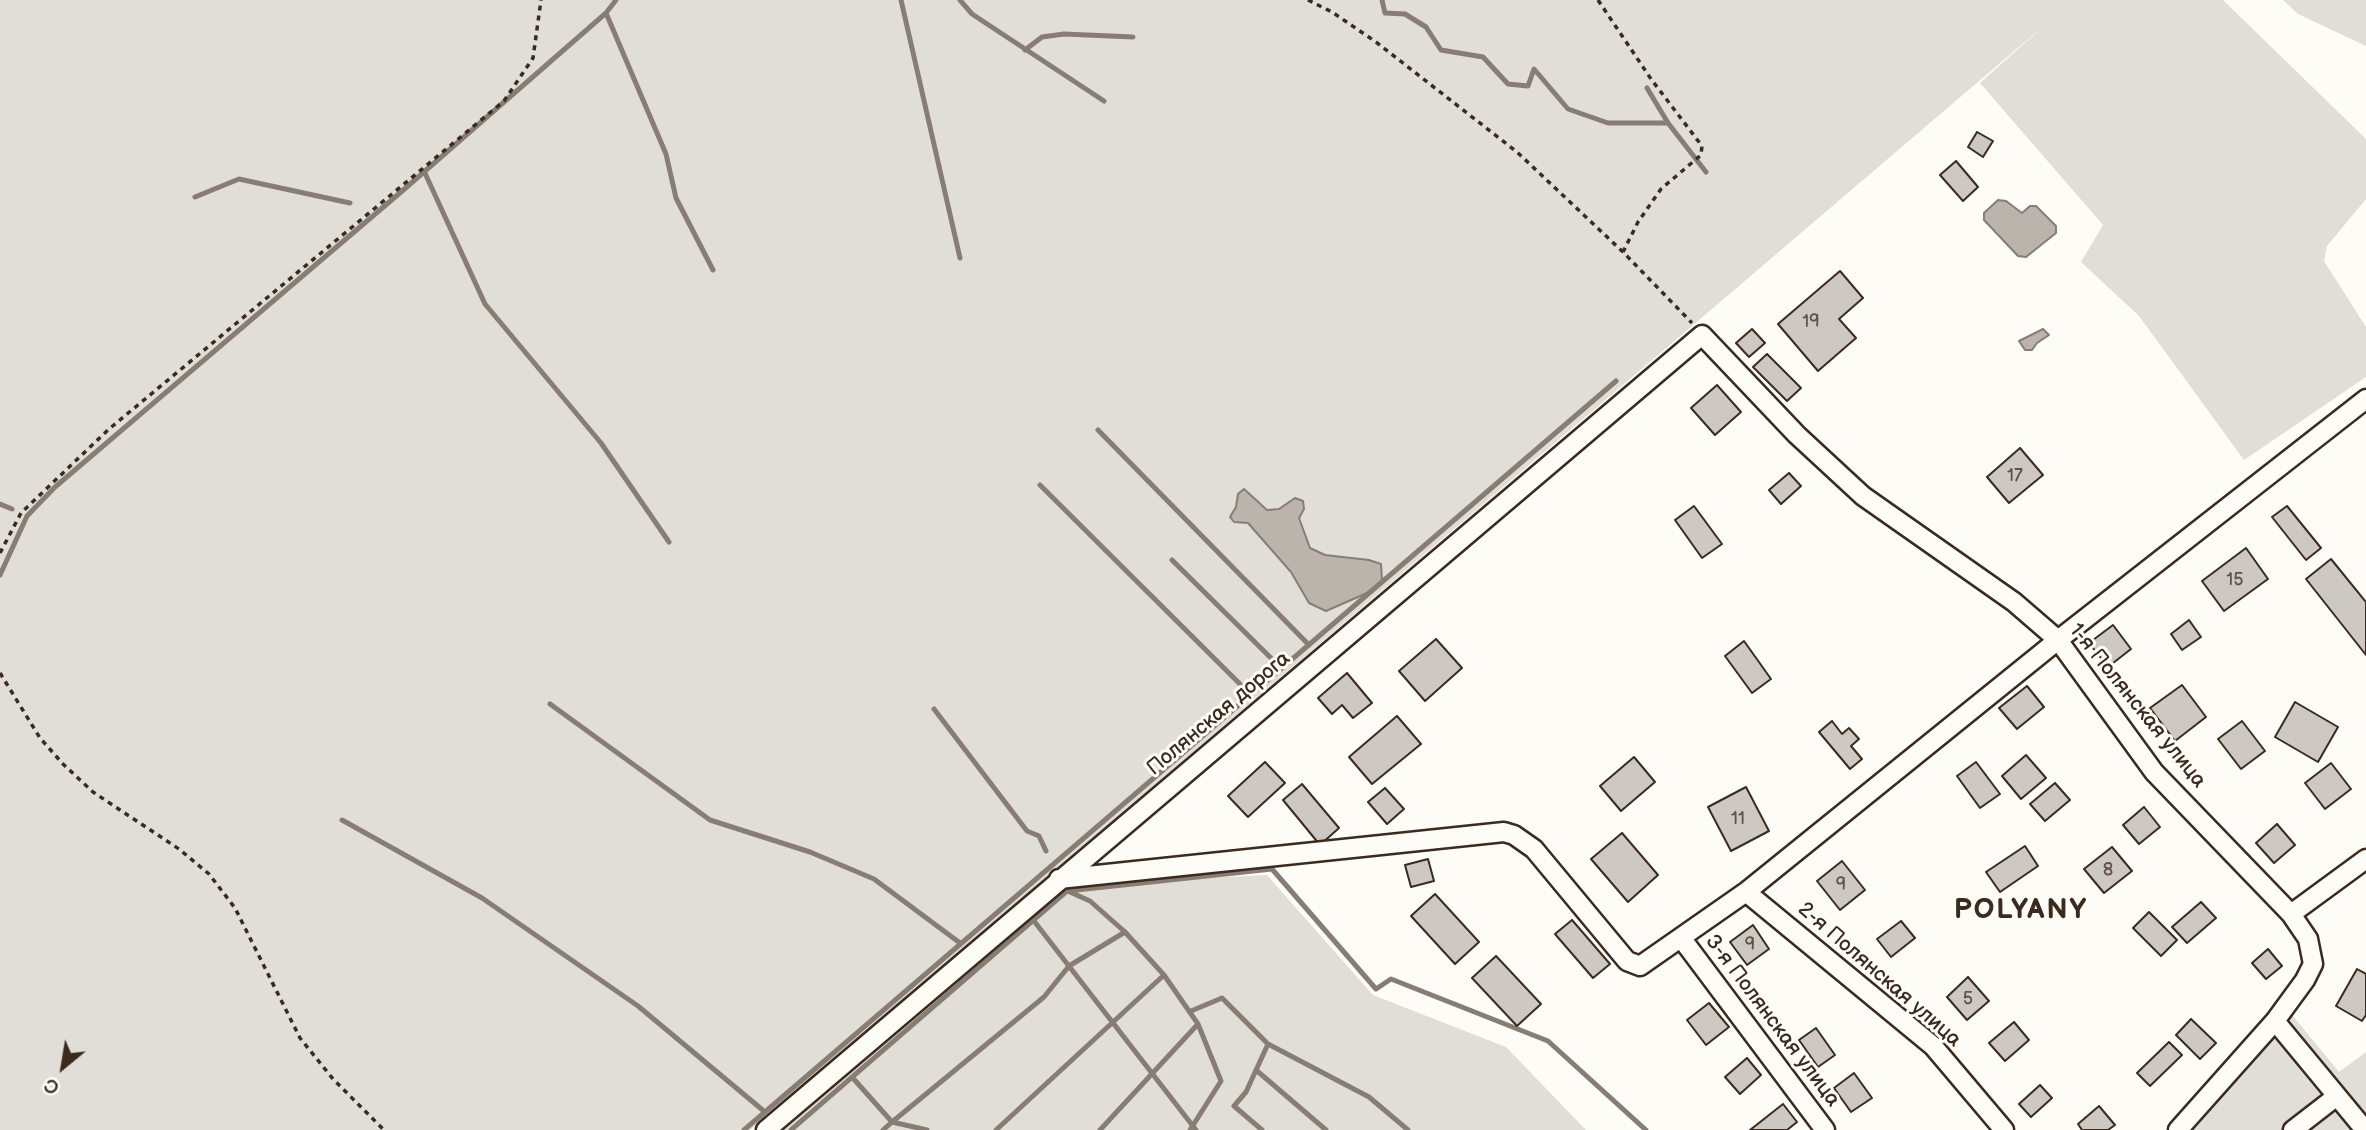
<!DOCTYPE html>
<html>
<head>
<meta charset="utf-8">
<style>
	body { margin:0 }
	#map { position:relative; width:2366px; height:1130px; overflow:hidden; background:#fdfcf7; font-family:"Balsamiq Sans",sans-serif }
	canvas { display:block }
	.north { position:absolute; left:28px; top:1032px; width:70px; height:70px; -webkit-text-stroke:5px #fdfcf7; paint-order:stroke; rotate:210deg; font-size:19px; font-weight:700; line-height:28px; text-align:center; color:#3b2a1e }
	.north::after { content:''; display:block; margin:auto; width:24px; height:32px; background:#3b2a1e; clip-path:polygon(50% 0,100% 100%,50% 72%,0 100%) }
</style>
</head>
<body>
<div id="map">
<canvas width="2366" height="1130"></canvas>
<div class="north">С</div>
</div>
<script>
const ctx = document.querySelector('canvas').getContext('2d');
ctx.lineJoin = 'round';
function fill(path, color) { ctx.fillStyle = color; ctx.fill(path, 'evenodd'); }
const toPath = rows => new Path2D(rows.map(r => 'M' + r).join(''));
function strokePath(path, color, width, dash) { ctx.strokeStyle = color; ctx.lineWidth = width; ctx.lineCap = dash ? 'butt' : 'round'; ctx.setLineDash(dash || []); ctx.stroke(path); }
function label(font, color, halo, rows, align = 'center') {
  ctx.font = font + ' "Balsamiq Sans",sans-serif'; ctx.lineWidth = 6; ctx.setLineDash([]); ctx.textBaseline = 'middle'; ctx.strokeStyle = halo; ctx.fillStyle = color; for (const [text, x, y, turn = 0] of rows) {
    ctx.save(); ctx.translate(x, y); ctx.rotate((+turn || 0) * Math.PI / 180); ctx.textAlign = isNaN(turn) ? turn : align; if (halo) ctx.strokeText(text, 0, 0); ctx.fillText(text, 0, 0); ctx.restore();
  }
}
fill(toPath([
	[0,0,2223,0,2366,139,2366,199,2327,246,2324,261,2366,327,2366,377,2244,460,2139,316,2081,262,2103,225,1980,83,2047,23,750,1130,0,1130],
	[2283,0,2366,0,2366,46,2298,14],
	[1267,875,1373,995,1506,1047,1586,1130,778,1130,1062,885],
	[2288,1010,2339,1072,2366,1052,2366,1130,2192,1130]
]), '#e1ded7');
const water = toPath([
	[1998,200,2006,201,2022,213,2030,206,2036,206,2056,226,2056,233,2026,257,2018,256,1984,220,1984,213,1998,200],
	[2043,329,2049,335,2037,343,2032,350,2025,350,2019,341,2043,329],
	[1244,489,1267,510,1279,509,1295,498,1303,501,1304,509,1299,518,1310,548,1325,555,1369,560,1381,564,1382,581,1367,593,1326,611,1309,603,1291,572,1248,523,1234,522,1230,517,1236,507,1238,494,1244,489]
]);
fill(water, '#bbb4ad');
strokePath(water, '#887d74', 2);
strokePath(toPath([
	[901,0,960,258],
	[960,0,972,14,1104,101],
	[1382,0,1385,13,1405,14,1426,27,1441,50,1483,57,1508,84,1528,86,1534,69,1568,109,1608,123,1668,123],
	[606,13,666,154,676,198,713,270],
	[1025,50,1042,37,1064,34,1133,37],
	[1647,88,1668,123,1706,172],
	[424,171,485,304,601,443,669,542],
	[195,197,239,179,350,203],
	[1098,430,1309,645],
	[1040,485,1251,695],
	[0,504,12,509],
	[1172,560,1281,668],
	[0,575,27,516,55,487,401,192,606,13,616,0],
	[550,704,710,820,810,852,874,879,960,943],
	[934,709,1027,831,1039,836,1046,851],
	[342,820,482,898,638,1006,765,1112],
	[1070,892,1090,901,1125,932,1164,975,1198,1024,1221,1081,1190,1130],
	[1034,921,1196,1130],
	[1191,1011,1222,998,1268,1044,1369,1097,1408,1130],
	[1256,1070,1326,1130],
	[852,1077,892,1122,1044,997,1069,966,1125,932],
	[744,1130,1616,381],
	[791,1130,1067,891,1272,869,1376,989,1391,979,1548,1041,1646,1130],
	[883,1130,892,1122,927,1130],
	[996,1130,1164,975],
	[1100,1130,1198,1024],
	[1262,1130,1234,1106,1246,1092,1268,1044]
]), '#887d74', 5);
const building = toPath([
	[1977,132,1993,141,1983,157,1968,147,1977,132],
	[1956,161,1978,187,1963,201,1940,175,1956,161],
	[1840,271,1863,298,1839,319,1856,338,1818,371,1778,324,1840,271],
	[1752,329,1765,343,1749,357,1736,343,1752,329],
	[1767,354,1801,388,1787,401,1753,367,1767,354],
	[1717,385,1741,412,1715,435,1691,408,1717,385],
	[2020,448,2043,475,2009,503,1987,477,2020,448],
	[1789,473,1801,486,1781,504,1769,490,1789,473],
	[1694,506,1722,544,1702,558,1675,520,1694,506],
	[2287,506,2321,548,2306,560,2272,517,2287,506],
	[2246,548,2268,579,2224,611,2202,581,2246,548],
	[2331,559,2366,602,2366,655,2306,579,2331,559],
	[2189,620,2201,637,2182,650,2171,634,2189,620],
	[2113,625,2131,649,2108,667,2089,643,2113,625],
	[1436,639,1462,668,1425,701,1399,671,1436,639],
	[1744,641,1771,679,1752,693,1725,656,1744,641],
	[1347,673,1372,703,1353,718,1342,705,1332,714,1318,698,1347,673],
	[2182,685,2206,717,2175,741,2150,708,2182,685],
	[2027,686,2044,707,2017,729,1999,708,2027,686],
	[2295,702,2338,727,2318,762,2275,737,2295,702],
	[1397,716,1421,744,1372,784,1349,757,1397,716],
	[1832,721,1842,734,1849,728,1859,739,1851,746,1862,759,1850,769,1819,732,1832,721],
	[2242,721,2265,751,2241,769,2218,739,2242,721],
	[2026,755,2046,778,2021,799,2002,776,2026,755],
	[1634,757,1655,782,1621,811,1600,786,1634,757],
	[1265,762,1285,783,1248,817,1228,796,1265,762],
	[1976,762,2000,794,1980,808,1957,776,1976,762],
	[2331,763,2351,789,2325,809,2305,783,2331,763],
	[2055,783,2070,800,2045,821,2030,804,2055,783],
	[1302,784,1339,828,1320,845,1283,800,1302,784],
	[1746,787,1769,831,1731,851,1708,807,1746,787],
	[1385,788,1404,809,1387,824,1368,802,1385,788],
	[2144,807,2160,827,2139,844,2123,825,2144,807],
	[2277,824,2295,845,2274,863,2256,843,2277,824],
	[1622,833,1658,875,1628,902,1591,859,1622,833],
	[2025,846,2038,866,2000,892,1986,872,2025,846],
	[2112,847,2132,871,2104,893,2084,869,2112,847],
	[1428,859,1434,881,1411,887,1405,865,1428,859],
	[1842,861,1865,890,1840,910,1817,881,1842,861],
	[1435,894,1479,942,1455,964,1411,916,1435,894],
	[2201,902,2216,918,2187,943,2172,927,2201,902],
	[2149,912,2177,940,2161,956,2133,928,2149,912],
	[1572,920,1610,964,1593,978,1555,934,1572,920],
	[1901,921,1915,938,1891,957,1877,939,1901,921],
	[1753,925,1769,949,1747,965,1730,942,1753,925],
	[2268,949,2282,966,2266,979,2252,963,2268,949],
	[1496,956,1541,1004,1517,1026,1472,978,1496,956],
	[2357,969,2366,974,2366,1015,2362,1021,2336,1006,2357,969],
	[1968,977,1989,1001,1967,1020,1947,997,1968,977],
	[1709,1003,1729,1027,1706,1045,1687,1020,1709,1003],
	[2191,1019,2216,1043,2200,1059,2176,1035,2191,1019],
	[2014,1022,2029,1040,2005,1061,1989,1043,2014,1022],
	[1816,1028,1835,1055,1818,1067,1799,1040,1816,1028],
	[2169,1042,2182,1055,2150,1086,2137,1073,2169,1042],
	[1747,1058,1761,1075,1740,1094,1725,1077,1747,1058],
	[1854,1073,1872,1098,1851,1112,1834,1088,1854,1073],
	[2040,1085,2052,1098,2031,1117,2019,1104,2040,1085],
	[1783,1104,1797,1122,1787,1130,1750,1130,1783,1104],
	[2099,1106,2115,1125,2108,1130,2082,1130,2078,1124,2099,1106]
]);
fill(building, '#cdc8c2');
strokePath(building, '#3b2a1e', 2);
const minor = toPath([
	[1059,879,1504,832,1514,835,1534,849,1627,961,1640,966,1746,892,2058,640,2366,399],
	[1746,892,1933,1046,2004,1130],
	[2291,914,2366,859],
	[1682,939,1825,1130],
	[2275,1021,2337,1096,2293,1130],
	[2337,1096,2365,1130],
	[766,1130,1702,335,1797,435,1863,496,2014,602,2058,640,2154,772,2291,914,2308,939,2313,964,2305,980,2275,1021,2178,1130]
]);
strokePath(minor, '#3b2a1e', 23);
strokePath(toPath([
	[1308,0,1332,12,1376,42,1517,152,1623,252,1692,323],
	[1598,0,1651,79,1702,146,1701,155,1661,189,1638,222,1623,252],
	[0,553,21,513,109,429,504,101,533,58,541,0],
	[0,673,40,738,63,764,93,792,179,849,209,874,235,908,300,1038,333,1079,384,1130]
]), '#3b2a1e', 3.5, [5, 5]);
strokePath(minor, '#fdfcf7', 18);
label('18px', '#605247', null, [
	["19",1811,322],
	["17",2015,476],
	["15",2235,580],
	["11",1738,819],
	["8",2108,870],
	["9",1841,885],
	["9",1750,945],
	["5",1968,999]
]);
label('21px', '#3b2a1e', '#fdfcf7', [
	["1-я Полянская улица",2137,706,51],
	["Полянская дорога",1219,714,-40],
	["2-я Полянская улица",1879,975,41],
	["3-я Полянская улица",1772,1021,53]
]);
ctx.letterSpacing = '2px';
label('bold 28px', '#3b2a1e', '#fdfcf7', [
	["POLYANY",2021,911]
]);
ctx.letterSpacing = '0px';
</script>
</body>
</html>
